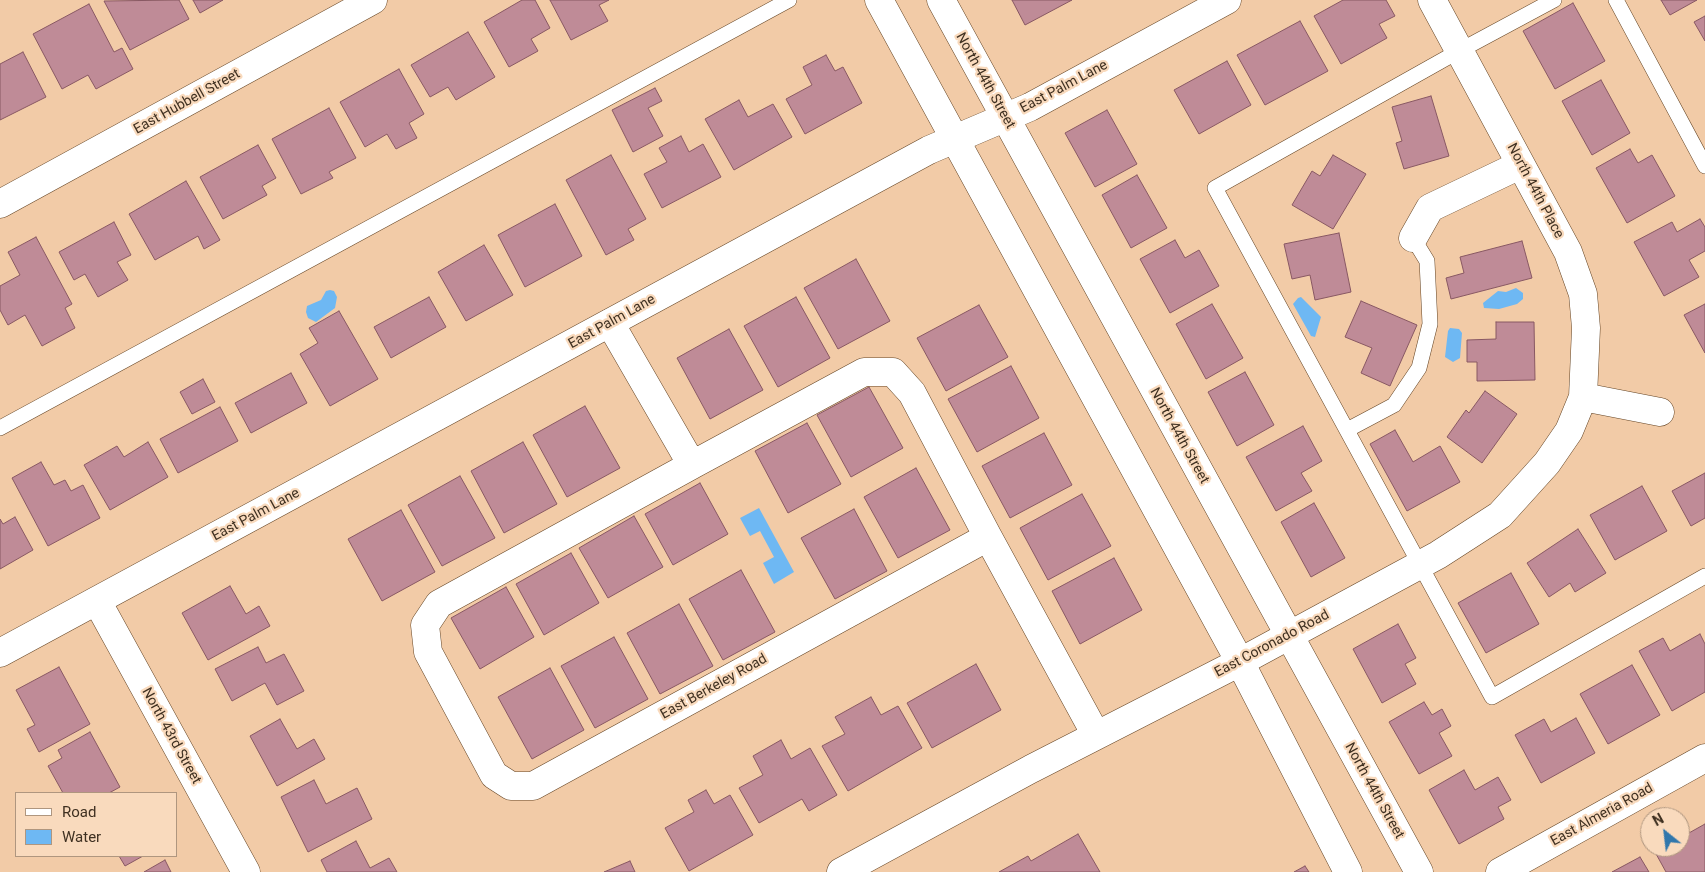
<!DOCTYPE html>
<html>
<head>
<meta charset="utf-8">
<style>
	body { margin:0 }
	#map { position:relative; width:1705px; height:872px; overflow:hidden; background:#f2cba7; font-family:Roboto,sans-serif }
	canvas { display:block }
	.legend { position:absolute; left:15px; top:792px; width:162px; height:65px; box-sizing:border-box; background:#f9dabd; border:1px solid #af967f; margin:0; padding:6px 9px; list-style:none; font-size:15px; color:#3f3021 }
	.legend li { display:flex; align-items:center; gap:10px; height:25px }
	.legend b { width:25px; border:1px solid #af967f }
	.north { position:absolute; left:1640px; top:807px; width:50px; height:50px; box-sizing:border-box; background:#f9dabd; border:1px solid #af967f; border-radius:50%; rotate:331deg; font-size:14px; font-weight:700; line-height:20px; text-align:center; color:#3f3021 }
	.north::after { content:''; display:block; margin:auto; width:18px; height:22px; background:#3177ac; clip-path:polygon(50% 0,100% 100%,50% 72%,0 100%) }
</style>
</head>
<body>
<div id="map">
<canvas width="1705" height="872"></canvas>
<ul class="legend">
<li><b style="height:6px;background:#fff"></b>Road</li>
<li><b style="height:14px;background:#6eb8f3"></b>Water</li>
</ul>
<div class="north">N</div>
</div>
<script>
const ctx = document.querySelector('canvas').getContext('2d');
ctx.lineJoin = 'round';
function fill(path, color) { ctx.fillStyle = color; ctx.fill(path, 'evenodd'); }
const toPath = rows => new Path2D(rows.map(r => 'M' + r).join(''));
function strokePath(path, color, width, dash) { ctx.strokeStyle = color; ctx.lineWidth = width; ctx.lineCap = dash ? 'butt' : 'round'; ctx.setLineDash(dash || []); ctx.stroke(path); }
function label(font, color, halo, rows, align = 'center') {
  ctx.font = font + ' Roboto,sans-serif'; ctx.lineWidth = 4.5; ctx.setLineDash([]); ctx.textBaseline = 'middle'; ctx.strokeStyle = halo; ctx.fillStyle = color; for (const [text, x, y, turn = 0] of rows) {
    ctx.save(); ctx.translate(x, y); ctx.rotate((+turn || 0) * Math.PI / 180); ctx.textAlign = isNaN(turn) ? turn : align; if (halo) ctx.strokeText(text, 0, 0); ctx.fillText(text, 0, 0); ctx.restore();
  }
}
fill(toPath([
	[1516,288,1523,293,1523,299,1517,304,1499,309,1484,308,1483,303,1498,291,1506,292],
	[330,290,334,291,337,297,335,308,316,322,308,318,306,312,307,306,321,300,326,291],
	[1301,297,1321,317,1315,337,1311,336,1293,304,1298,298],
	[1450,328,1459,329,1462,333,1460,358,1453,362,1445,357,1448,331],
	[759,508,794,572,774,584,763,563,774,557,760,531,750,536,740,518]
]), '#6eb8f3');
const building = toPath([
	[179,0,189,19,130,50,104,1,179,0],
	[193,0,223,0,200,13,193,0],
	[522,0,535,0,550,28,531,39,538,51,509,67,484,22,522,0],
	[550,0,609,0,599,5,608,21,571,40,550,0],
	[1012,0,1072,0,1025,25,1012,0],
	[1343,0,1386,0,1395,16,1379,24,1387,38,1341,64,1314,16,1343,0],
	[1661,0,1697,0,1670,15,1661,0],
	[1573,3,1605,61,1555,89,1523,31,1573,3],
	[89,4,114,52,122,48,133,69,96,89,88,75,62,89,33,34,89,4],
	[1705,16,1705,41,1694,22,1705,16],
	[1300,21,1328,71,1265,105,1237,55,1300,21],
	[468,32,495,77,456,100,448,87,430,97,411,65,468,32],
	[23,52,46,97,0,120,0,64,23,52],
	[826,55,835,71,843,67,862,103,805,134,786,99,812,85,803,67,826,55],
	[1227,61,1251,105,1199,134,1174,90,1227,61],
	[399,69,424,114,409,123,417,138,396,149,387,134,365,147,340,102,399,69],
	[1601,80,1630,133,1592,155,1562,101,1601,80],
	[655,88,662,101,648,108,663,136,633,152,612,110,655,88],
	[1431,96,1449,156,1404,169,1396,143,1402,141,1392,107,1431,96],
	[739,100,748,117,773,104,792,137,734,170,705,119,739,100],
	[329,108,356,158,329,172,333,178,301,194,272,139,329,108],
	[1107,110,1137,164,1095,187,1065,133,1107,110],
	[681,136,689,152,703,144,721,177,662,208,644,174,667,162,659,148,681,136],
	[258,145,276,178,262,186,267,195,223,219,200,177,258,145],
	[1630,149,1638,163,1652,155,1675,196,1627,223,1596,168,1630,149],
	[611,155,646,219,628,229,634,240,606,255,566,180,611,155],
	[1333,155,1366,174,1333,229,1292,205,1312,171,1320,176,1333,155],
	[1137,175,1167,228,1131,248,1102,195,1137,175],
	[186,181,220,240,204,249,198,236,155,260,129,214,186,181],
	[555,204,582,256,525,287,498,235,555,204],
	[1700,219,1705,227,1705,251,1689,260,1699,277,1664,296,1634,242,1672,222,1677,232,1700,219],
	[114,222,131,255,117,262,128,280,98,297,85,274,74,280,59,252,114,222],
	[1339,233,1351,292,1315,300,1310,275,1292,279,1284,244,1339,233],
	[36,237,72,304,65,308,75,328,42,346,25,315,8,325,0,310,0,286,20,275,8,252,36,237],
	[1175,240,1185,258,1199,250,1219,286,1170,313,1140,259,1175,240],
	[1522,241,1532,278,1451,299,1446,278,1464,273,1460,257,1522,241],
	[484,245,513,295,466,321,438,272,484,245],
	[856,259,890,321,838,349,804,288,856,259],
	[429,297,446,327,391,358,374,327,429,297],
	[796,297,830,358,778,387,744,326,796,297],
	[1361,301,1417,325,1390,386,1361,373,1372,348,1345,337,1361,301],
	[1212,304,1243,358,1206,379,1176,324,1212,304],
	[1705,304,1705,353,1684,315,1705,304],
	[979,305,1008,357,946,391,917,338,979,305],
	[339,311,378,379,330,406,300,354,318,343,309,328,339,311],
	[1496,322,1534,322,1535,380,1477,381,1477,362,1467,362,1467,340,1496,339,1496,322],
	[729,329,763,390,710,419,677,358,729,329],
	[1011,366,1039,418,977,452,948,399,1011,366],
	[1245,372,1274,425,1237,446,1208,392,1245,372],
	[291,373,307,403,251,433,235,403,291,373],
	[203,379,215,402,192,414,180,392,203,379],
	[869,387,903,448,851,477,817,415,869,387],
	[1485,391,1517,414,1482,463,1447,437,1466,410,1469,413,1485,391],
	[585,406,620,468,567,497,533,435,585,406],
	[220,407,238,441,178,473,160,439,220,407],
	[807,423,841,484,788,513,755,451,807,423],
	[1303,426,1322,461,1301,473,1312,491,1276,511,1246,457,1303,426],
	[1395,430,1413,462,1440,446,1460,482,1407,511,1370,444,1395,430],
	[1044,433,1072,485,1010,518,982,466,1044,433],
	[148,442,168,477,110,510,84,465,117,446,124,457,148,442],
	[523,442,557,504,504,533,471,471,523,442],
	[41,462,54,485,65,480,71,491,83,485,100,518,48,546,12,478,41,462],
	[916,468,950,530,898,558,864,497,916,468],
	[1705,473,1705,518,1691,526,1672,491,1705,473],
	[460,476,495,538,442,566,408,505,460,476],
	[700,483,728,534,673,565,645,514,700,483],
	[1642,486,1667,531,1615,560,1590,515,1642,486],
	[1082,494,1111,546,1048,580,1020,528,1082,494],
	[1314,503,1345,558,1311,577,1281,522,1314,503],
	[854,509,887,571,835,599,801,538,854,509],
	[401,510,435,572,382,601,348,539,401,510],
	[634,516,663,567,608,598,579,548,634,516],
	[15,517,33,550,0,569,0,519,3,524,15,517],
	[1578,529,1606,573,1575,592,1570,583,1549,597,1527,563,1578,529],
	[571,553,599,603,544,635,516,584,571,553],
	[1114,558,1142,610,1080,644,1052,591,1114,558],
	[741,570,775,632,723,660,689,599,741,570],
	[1511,573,1539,624,1486,653,1458,603,1511,573],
	[230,586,246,614,259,606,270,626,208,660,182,613,230,586],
	[506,587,534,637,480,669,451,618,506,587],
	[679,604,713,666,660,694,627,633,679,604],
	[1398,624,1416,658,1405,664,1416,684,1382,703,1353,649,1398,624],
	[1700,634,1705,644,1705,692,1672,711,1639,651,1663,638,1670,651,1700,634],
	[614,637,648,699,595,728,561,666,614,637],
	[258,647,266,663,284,654,304,691,277,705,265,683,232,701,215,669,258,647],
	[976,664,1001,710,932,748,907,703,976,664],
	[1632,665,1660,715,1608,744,1580,694,1632,665],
	[59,667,90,724,39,752,27,729,35,725,16,690,59,667],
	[550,668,584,730,532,759,498,697,550,668],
	[871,697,881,715,898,706,922,748,848,791,822,746,845,734,835,717,871,697],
	[1424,702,1432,715,1442,709,1451,726,1439,733,1452,756,1419,774,1389,722,1424,702],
	[1576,718,1595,753,1541,783,1515,735,1544,719,1551,732,1576,718],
	[280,719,297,749,314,739,325,759,277,786,250,736,280,719],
	[90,732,120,787,109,793,63,793,48,766,62,758,58,750,90,732],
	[781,740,791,759,810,748,837,795,809,811,802,799,759,823,739,788,763,775,753,756,781,740],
	[1464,770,1475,790,1498,777,1511,800,1498,807,1504,819,1459,844,1429,790,1464,770],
	[314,780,326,804,357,788,372,819,308,852,281,797,314,780],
	[706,790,714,804,730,795,753,835,689,871,665,828,694,812,688,800,706,790],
	[1705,824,1705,872,1666,872,1655,852,1664,847,1680,847,1680,838,1705,824],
	[1078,834,1100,872,999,872,1028,856,1031,861,1078,834],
	[356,841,370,868,389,858,397,872,327,872,321,860,356,841],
	[119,856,143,856,125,866,119,856],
	[1640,857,1649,872,1612,872,1640,857],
	[165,860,171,872,144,872,165,860],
	[630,861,635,872,604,872,630,861],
	[1305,866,1309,872,1294,872,1305,866]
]);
fill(building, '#bf8b97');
strokePath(building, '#885863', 1);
const lane = toPath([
	[1554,0,1459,51,1215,188,1492,697,1705,576],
	[1616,0,1705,166],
	[0,428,789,0],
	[1347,430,1394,405,1419,368,1430,324,1427,261,1413,238]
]);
const street = toPath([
	[1432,0,1568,252,1583,294,1586,328,1583,397],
	[0,204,373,0],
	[1413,238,1430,208,1520,165],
	[610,323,692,465,439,604,425,625,428,652,494,775,511,786,533,786,988,537,912,393,893,372,864,372,692,465],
	[988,537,1096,735],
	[97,601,246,872],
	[841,872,1031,769,1240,662,1438,555,1500,515,1547,463,1569,431,1583,397,1660,412],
	[1500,872,1705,758]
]);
const secondary = toPath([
	[0,653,929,150,1030,107,1227,0]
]);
const primary = toPath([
	[879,0,1240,662,1348,872],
	[941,0,1419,872]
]);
strokePath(lane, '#654525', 16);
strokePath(street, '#654525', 29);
strokePath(secondary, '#654525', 29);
strokePath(primary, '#654525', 29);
strokePath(lane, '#fff', 15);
strokePath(street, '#fff', 28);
strokePath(secondary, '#fff', 28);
strokePath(primary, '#fff', 28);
label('14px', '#3f3021', '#f9dabd', [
	["North 44th Street",985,81,61],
	["East Palm Lane",1064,87,-28],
	["East Hubbell Street",187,102,-29],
	["North 44th Place",1535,191,62],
	["East Palm Lane",612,322,-29],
	["North 44th Street",1179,436,61],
	["East Palm Lane",256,515,-28],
	["East Coronado Road",1272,644,-28],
	["East Berkeley Road",714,687,-29],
	["North 43rd Street",171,736,61],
	["North 44th Street",1374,791,61],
	["East Almeria Road",1602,815,-29]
]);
</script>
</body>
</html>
